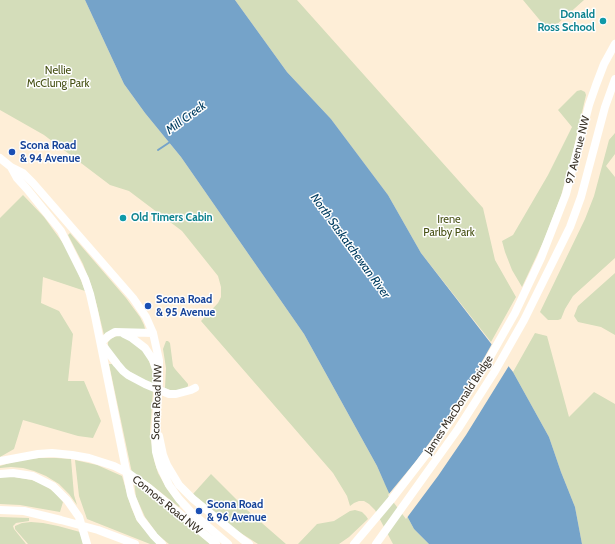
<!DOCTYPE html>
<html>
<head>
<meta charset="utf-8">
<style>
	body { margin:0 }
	canvas { display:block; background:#feeed7 }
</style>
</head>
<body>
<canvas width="615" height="544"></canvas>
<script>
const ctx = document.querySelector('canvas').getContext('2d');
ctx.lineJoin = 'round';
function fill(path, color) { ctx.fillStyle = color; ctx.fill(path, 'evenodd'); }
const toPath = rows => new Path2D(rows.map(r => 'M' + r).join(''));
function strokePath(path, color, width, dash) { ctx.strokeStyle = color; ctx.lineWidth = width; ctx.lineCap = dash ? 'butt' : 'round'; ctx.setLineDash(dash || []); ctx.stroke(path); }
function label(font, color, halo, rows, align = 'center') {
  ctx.font = font + ' Cabin,sans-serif'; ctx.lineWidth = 3; ctx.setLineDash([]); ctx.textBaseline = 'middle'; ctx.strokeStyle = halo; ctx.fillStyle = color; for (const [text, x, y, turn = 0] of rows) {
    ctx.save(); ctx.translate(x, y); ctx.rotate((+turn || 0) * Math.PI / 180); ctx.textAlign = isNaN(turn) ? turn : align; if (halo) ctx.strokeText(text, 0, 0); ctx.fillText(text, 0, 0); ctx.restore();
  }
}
fill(toPath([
	[0,0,85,0,124,84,145,113,181,157,304,334,377,466,384,482,407,516,414,529,429,544,393,544,375,510,369,504,364,501,359,501,354,503,350,506,347,496,333,473,201,321,218,303,221,297,221,287,218,276,182,231,129,191,110,185,44,135,0,110],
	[235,0,297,0,483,208,495,260,516,297,491,342,421,253,388,195,331,119,287,72],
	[523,0,584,0,555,26,548,30],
	[581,90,585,92,586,95,572,156,561,196,544,240,522,287,512,270,505,252,502,241,513,235,548,175,572,127,558,110,577,91],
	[615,133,615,154,606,166,615,177,615,258,573,296,565,309,561,319,558,320,548,320,540,312,585,219,594,196,609,140],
	[23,195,44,217,68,250,76,267,85,291,43,277,41,303,59,311,73,334,68,381,84,381,101,421,93,438,78,436,23,420,14,449,0,457,0,218],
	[70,233,126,298,140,317,144,325,145,329,104,335,97,306,91,285,83,264,68,235],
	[615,273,615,335,601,327,578,322,574,316,578,306],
	[535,333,547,336,569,417,594,392,615,404,615,544,582,544,575,507,561,472,549,437,513,372],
	[117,336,122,336,130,339,146,353,153,372,154,382,151,384,125,369,109,348,108,345,108,342,112,338],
	[166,341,168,341,170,343,173,366,175,369,188,384,188,386,186,388,178,391,170,390,165,388,166,368,163,349],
	[109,364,112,364,153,391,150,432,154,460,158,473,167,489,180,506,179,507,149,483,132,473],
	[39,458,56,458,71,459,74,495,77,505,69,494,59,484,46,476,34,471,23,468,11,467,0,468,0,466,19,460],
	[75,460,97,465,122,476,131,507,137,521,157,544,150,544,87,519,79,496],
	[211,474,247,510,286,544,258,544,236,530,193,494],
	[0,477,15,477,32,480,45,485,55,493,63,502,60,512,20,505,0,504],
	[134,482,135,482,143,487,210,544,169,544,158,535,145,517,136,497],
	[355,510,362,512,366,516,368,519,349,537,339,544,298,544,317,524,334,521,350,511],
	[0,517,29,518,29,521,16,523,13,526,14,529,26,544,0,544],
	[31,522,43,523,58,526,80,532,83,544,28,544,15,529,15,526,22,523]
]), '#d4ddba');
fill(toPath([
	[85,0,235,0,287,72,331,119,388,195,421,253,513,372,549,437,561,472,575,507,582,544,429,544,414,529,407,516,389,493,384,482,377,466,304,334,181,157,145,113,124,84]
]), '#75a3c9');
fill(toPath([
	[493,342,510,364,466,435,438,476,406,519,388,495,416,461,446,420,471,381]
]), '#feeed7');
strokePath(toPath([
	[158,150,170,142]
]), '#75a3c9', 2);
strokePath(toPath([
	[0,158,11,167,17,178,27,189,61,231,85,279,90,294,95,316,131,495,140,518,154,536,162,544],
	[11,167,23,173,33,183,133,298,146,317,153,333,159,360,159,381,155,436,156,452,160,466,169,485,179,499,191,512,228,544],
	[153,333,115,332,108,336,101,343,117,364,123,371,128,375,145,384,169,394,176,394,191,390,195,388],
	[124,334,132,338,145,348,153,360,157,372],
	[159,436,163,455,167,465,179,485,193,499,242,539,249,544],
	[0,461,38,454,52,453,72,455,89,458,114,466,128,473,149,488,216,544],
	[0,474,13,473,33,476,53,486,67,500,79,517,87,544],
	[0,510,24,511,61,520,98,530,135,544],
	[354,544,391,500,435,443,450,421,486,364,515,313,541,258,566,194,589,105,596,85,604,64,615,44],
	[376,544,458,429,495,371,524,320,570,227,581,197,605,107,615,79]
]), '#fff', 8);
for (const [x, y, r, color] of [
	[603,21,4,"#0f9aa8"],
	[12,152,4,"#1a4fb4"],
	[123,218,4,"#0f9aa8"],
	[148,306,4,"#1a4fb4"],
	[199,511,4,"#1a4fb4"]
]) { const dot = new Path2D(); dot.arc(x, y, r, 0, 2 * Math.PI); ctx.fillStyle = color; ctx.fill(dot); strokePath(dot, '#fefefe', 1.5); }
label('bold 11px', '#0d838f', '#fefefe', [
	["Donald",595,15],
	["Ross School",595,28],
	["Old Timers Cabin",131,218,"left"]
], 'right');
label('11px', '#475115', '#fefefe', [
	["Nellie",58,71],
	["McClung Park",58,84],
	["Irene",449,220],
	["Parlby Park",449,233]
]);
label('bold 11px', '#164399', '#fefefe', [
	["Scona Road",20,146],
	["& 94 Avenue",20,159],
	["Scona Road",156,300],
	["& 95 Avenue",156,313],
	["Scona Road",207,505],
	["& 96 Avenue",207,518]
], 'left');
label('11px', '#362f24', '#fefefe', [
	["97 Avenue NW",578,150,-76],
	["Scona Road NW",157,402,-88],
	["James MacDonald Bridge",459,405,-57],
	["Connors Road NW",167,505,39]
]);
label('italic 12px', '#013d61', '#fefefe', [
	["Mill Creek",186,118,-36],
	["North Saskatchewan River",350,246,54]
]);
</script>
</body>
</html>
